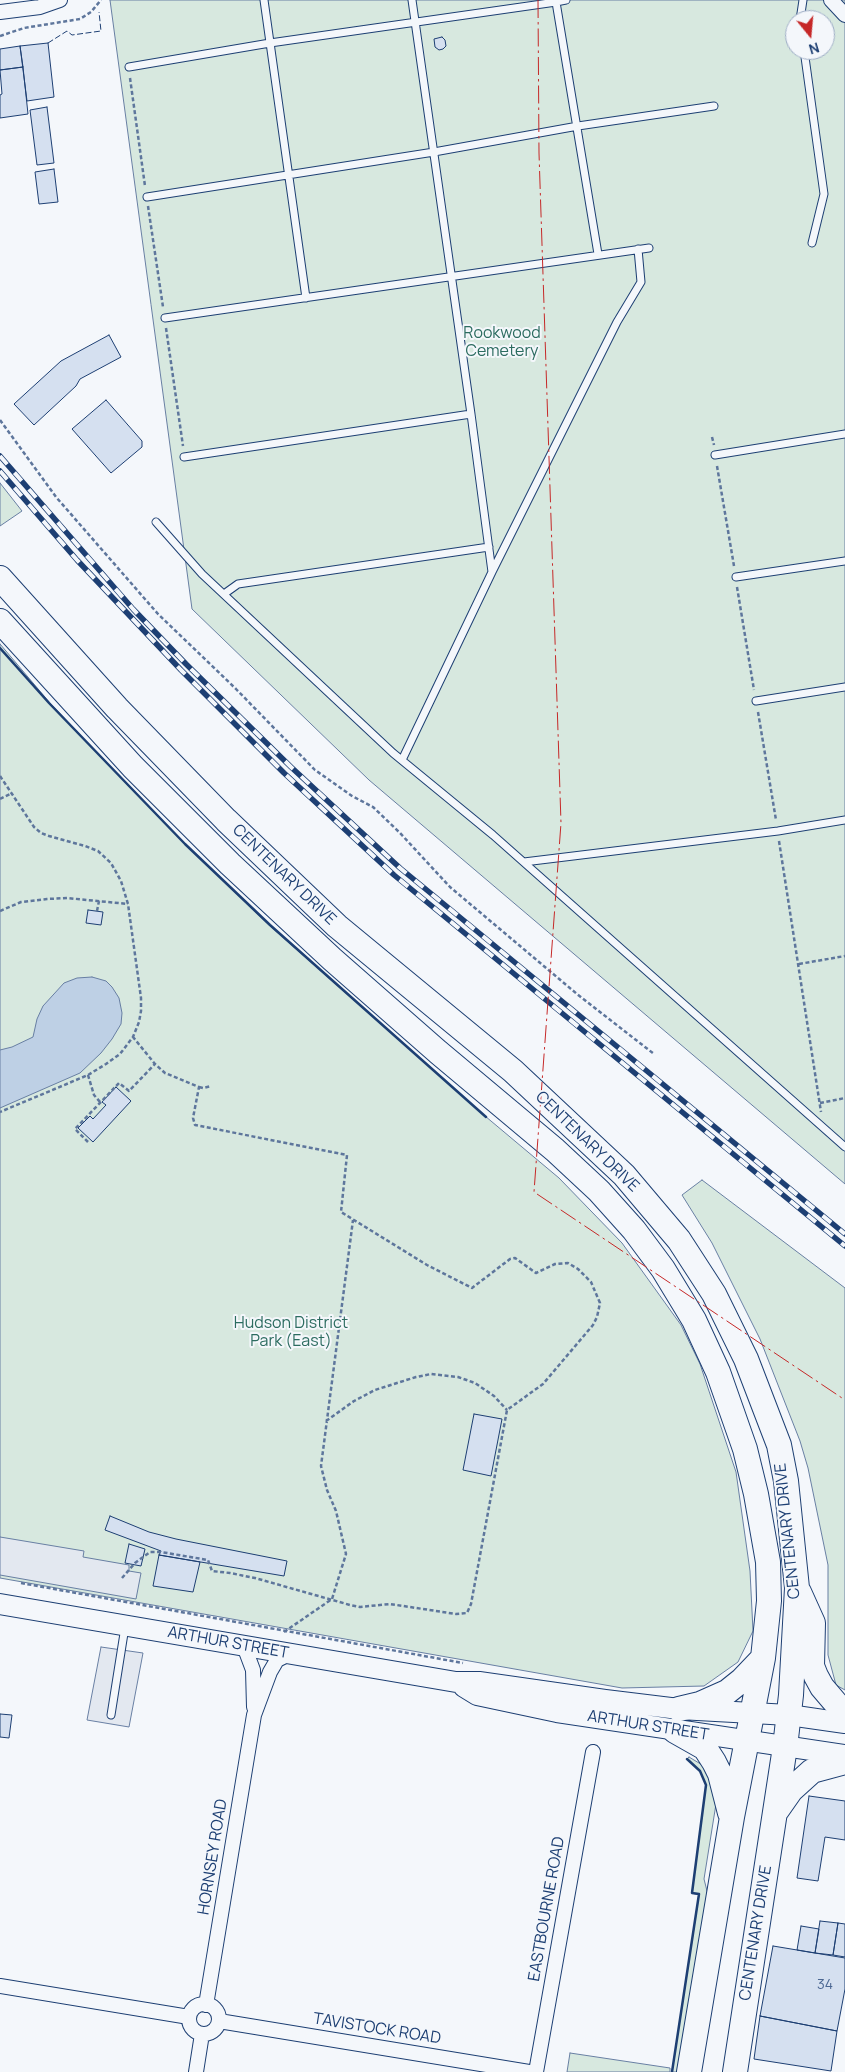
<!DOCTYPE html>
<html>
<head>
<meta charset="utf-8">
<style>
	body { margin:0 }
	#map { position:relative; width:845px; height:2072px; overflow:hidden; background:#f4f7fb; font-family:Manrope,sans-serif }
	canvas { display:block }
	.north { position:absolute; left:785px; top:10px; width:50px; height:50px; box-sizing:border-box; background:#f4f7fb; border:1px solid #9eadc5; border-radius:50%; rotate:163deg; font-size:14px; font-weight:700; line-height:20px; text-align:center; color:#1d3f73 }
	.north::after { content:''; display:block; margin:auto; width:18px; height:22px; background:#c62828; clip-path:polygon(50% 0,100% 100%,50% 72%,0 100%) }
</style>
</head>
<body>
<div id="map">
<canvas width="845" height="2072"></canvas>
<div class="north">N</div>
</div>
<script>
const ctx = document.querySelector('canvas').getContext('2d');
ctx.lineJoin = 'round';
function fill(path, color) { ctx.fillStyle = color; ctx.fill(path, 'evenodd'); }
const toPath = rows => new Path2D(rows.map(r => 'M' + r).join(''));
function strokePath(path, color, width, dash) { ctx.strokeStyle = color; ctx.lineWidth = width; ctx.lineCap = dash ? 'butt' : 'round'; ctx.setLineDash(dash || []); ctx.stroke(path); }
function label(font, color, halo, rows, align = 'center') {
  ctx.font = font + ' Manrope,sans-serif'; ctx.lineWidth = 4; ctx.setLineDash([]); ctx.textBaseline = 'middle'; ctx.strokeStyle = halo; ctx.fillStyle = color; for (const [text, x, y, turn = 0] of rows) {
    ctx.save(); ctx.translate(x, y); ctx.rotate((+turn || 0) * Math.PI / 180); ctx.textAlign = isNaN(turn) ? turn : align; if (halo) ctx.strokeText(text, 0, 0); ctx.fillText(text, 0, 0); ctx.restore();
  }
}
const green = toPath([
	[110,0,845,0,845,1184,369,780,192,609,110,0],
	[795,20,825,20,825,50,795,50,795,20],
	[0,483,22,511,0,526,0,483],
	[0,644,50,703,118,775,185,844,270,926,485,1116,559,1178,622,1243,681,1325,700,1364,736,1472,750,1571,753,1631,738,1662,704,1686,622,1688,0,1578,0,644],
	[702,1180,845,1288,845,1690,836,1685,828,1655,828,1565,808,1468,800,1441,760,1339,712,1243,682,1195,702,1180],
	[689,1757,709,1769,716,1804,704,1879,708,1895,678,2072,672,2072,699,1895,692,1893,706,1785,700,1771,687,1759,689,1757],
	[570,2053,670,2068,670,2072,567,2072,570,2053]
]);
fill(green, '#d7e8df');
strokePath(green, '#687fa3', 1);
const parking = toPath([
	[0,1537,84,1551,83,1557,129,1565,129,1571,141,1573,136,1599,0,1575,0,1537],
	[101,1647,143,1653,129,1727,87,1720,101,1647]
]);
fill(parking, '#e3e8f0');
strokePath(parking, '#687fa3', 1);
const water = toPath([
	[92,977,106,981,112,987,119,998,122,1013,121,1024,112,1039,101,1053,80,1073,0,1108,0,1050,12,1047,33,1037,37,1019,43,1006,64,983,77,978,92,977]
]);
fill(water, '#bed0e5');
strokePath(water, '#687fa3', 1);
const building = toPath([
	[442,37,445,40,446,46,443,49,439,50,435,47,434,39,442,37],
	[48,43,54,97,27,101,20,46,48,43],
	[20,46,23,67,0,70,0,49,20,46],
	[23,67,28,114,0,118,0,95,2,94,0,70,23,67],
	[47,107,54,163,37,165,30,110,47,107],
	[54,169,58,202,39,204,35,172,54,169],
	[109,335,121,357,80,379,76,386,34,425,14,404,61,361,109,335],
	[106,400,142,441,142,447,111,473,72,429,106,400],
	[88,910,103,912,101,925,86,923,88,910],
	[116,1087,131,1101,93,1142,78,1128,90,1116,93,1119,106,1105,102,1102,116,1087],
	[474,1414,502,1419,491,1476,463,1470,474,1414],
	[110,1516,149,1532,176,1539,287,1561,284,1576,159,1555,161,1551,105,1530,110,1516],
	[129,1544,145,1549,141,1566,125,1563,129,1544],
	[159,1555,200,1562,193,1592,153,1586,159,1555],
	[0,1714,12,1715,9,1738,0,1737,0,1714],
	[809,1796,845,1801,845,1840,825,1837,818,1881,797,1878,809,1796],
	[820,1921,838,1923,833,1955,815,1953,820,1921],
	[838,1923,845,1924,845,1957,833,1955,838,1923],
	[801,1926,819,1929,815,1953,797,1950,801,1926],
	[773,1946,845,1958,845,1989,837,2031,760,2016,773,1946],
	[760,2016,837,2031,831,2071,754,2059,760,2016]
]);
fill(building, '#d5e0f0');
strokePath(building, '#1d3f73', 1);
const service = toPath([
	[264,0,306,298],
	[412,0,471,414],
	[556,0,556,2,566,0],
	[800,20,803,0],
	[804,50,824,194,812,243],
	[129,67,270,43,556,2,598,254],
	[147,197,434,152,578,126,714,106],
	[165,318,649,248],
	[715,455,845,434],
	[184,457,471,414,492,572,402,760],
	[156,522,202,574,393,753,493,835,845,1147],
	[492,572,617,322,641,282,638,249],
	[736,577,845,561],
	[224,594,238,584,489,547],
	[756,701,845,687],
	[524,862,778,831,845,820],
	[111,1715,125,1627]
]);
const minor = toPath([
	[831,0,845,15],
	[0,12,40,7,60,0],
	[244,1646,253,1670,254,1707],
	[0,1986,189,2017],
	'189 2019a15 15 0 1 1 30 0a15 15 0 1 1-30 0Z',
	[206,2005,254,1715,270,1672,277,1660,289,1654],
	[219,2021,529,2072],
	[196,2072,202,2034],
	[536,2072,593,1752]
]);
const secondary = toPath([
	[0,1604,456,1682,479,1682,605,1700,679,1709,789,1715,845,1723],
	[464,1687,477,1695,557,1712,845,1755]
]);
const trunk = toPath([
	[0,578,117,708,226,820,337,926,513,1071,624,1175,679,1240,714,1294,746,1359,779,1445,786,1481,797,1588,791,1695,785,1747,735,2072],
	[0,621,133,767,230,864,332,959,438,1052,555,1150,599,1191,634,1230,663,1269,694,1320,718,1372,745,1449,756,1494,768,1562,769,1601,763,1658,732,1817,689,2072],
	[799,1592,813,1623,812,1666,816,1676,822,1687,845,1714],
	[679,1709,700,1704,727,1692,742,1680,763,1658],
	[675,1731,705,1748,714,1762,720,1774,730,1813],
	[777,1810,791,1790,812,1771,845,1762]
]);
strokePath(service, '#1d3f73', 9);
strokePath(minor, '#1d3f73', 16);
strokePath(secondary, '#1d3f73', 22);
strokePath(trunk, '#1d3f73', 26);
strokePath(toPath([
	[0,36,24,28,80,19,91,12,101,0],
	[130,78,145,186],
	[148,206,163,307],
	[166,328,183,446],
	[0,420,56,497,158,614,236,689,315,770,352,796,373,807,400,833,450,887,577,994,654,1054],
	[712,437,714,445],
	[717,466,734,566],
	[737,587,754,690],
	[758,712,776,820],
	[0,776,34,827,41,833,49,836,85,846,98,851,111,863,121,881,128,904,141,998,141,1011,139,1022,133,1037,120,1054,106,1064,88,1075,0,1112],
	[0,799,12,793],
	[779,841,821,1112],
	[0,911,21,902,47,899,67,898,128,904],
	[97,911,99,901],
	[799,964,845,956],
	[88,1075,94,1095,100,1102],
	[199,1087,203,1088,211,1086],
	[820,1103,845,1098],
	[88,1142,75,1129,119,1083,129,1091,155,1064],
	[326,1421,354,1401,375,1390,416,1377,431,1374,458,1377,475,1383,494,1396,507,1410],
	[122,1578,135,1563,150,1552,161,1552,208,1560,212,1571,230,1573,255,1578,350,1605,360,1607,390,1604,456,1614,467,1613,471,1604,507,1410,543,1384,593,1325,597,1317,600,1303,591,1282,578,1269,568,1263,555,1264,536,1273,515,1258,510,1259,472,1288,427,1265,341,1212,347,1155,195,1125,193,1118,199,1087,165,1073,155,1064,133,1037],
	[21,1583,463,1663],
	[284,1632,332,1599,346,1554,336,1511,327,1490,321,1466,353,1220]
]), '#5e769c', 2.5, [4, 2.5]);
strokePath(service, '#f4f7fb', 7);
strokePath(minor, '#f4f7fb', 14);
strokePath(secondary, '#f4f7fb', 20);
strokePath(trunk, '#f4f7fb', 24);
const rail = toPath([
	[0,456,133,609,186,664,291,767,400,868,845,1234],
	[0,471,77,560,181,670,284,773,394,875,845,1246]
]);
strokePath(rail, '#1d3f73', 5.5);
strokePath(rail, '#f4f7fb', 4, [11]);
strokePath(toPath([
	[48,43,67,31,72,35,101,31,99,12]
]), '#1d3f73', 1, [6, 2.5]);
strokePath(toPath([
	[0,648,49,703,185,844,270,925,486,1117],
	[672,2072,699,1894,692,1893,706,1785,700,1771,687,1759]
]), '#1d3f73', 2.5);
strokePath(toPath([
	[538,0,539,153,561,823,534,1192,845,1400]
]), '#c62828', 1, [18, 4, 2.5, 4]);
label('14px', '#4b6792', null, [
	["34",825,1985]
]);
label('16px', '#2c6c60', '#f4f7fb', [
	["Rookwood",502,334],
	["Cemetery",502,352],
	["Hudson District",291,1324],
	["Park (East)",291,1342]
]);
label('16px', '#1d3f73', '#f4f7fb', [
	["CENTENARY DRIVE",284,875,44],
	["CENTENARY DRIVE",587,1142,44],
	["CENTENARY DRIVE",788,1531,-96],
	["ARTHUR STREET",228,1643,10],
	["ARTHUR STREET",648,1726,9],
	["HORNSEY ROAD",213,1857,-81],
	["EASTBOURNE ROAD",547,1909,-80],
	["CENTENARY DRIVE",756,1933,-81],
	["TAVISTOCK ROAD",377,2029,9]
]);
</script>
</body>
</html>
